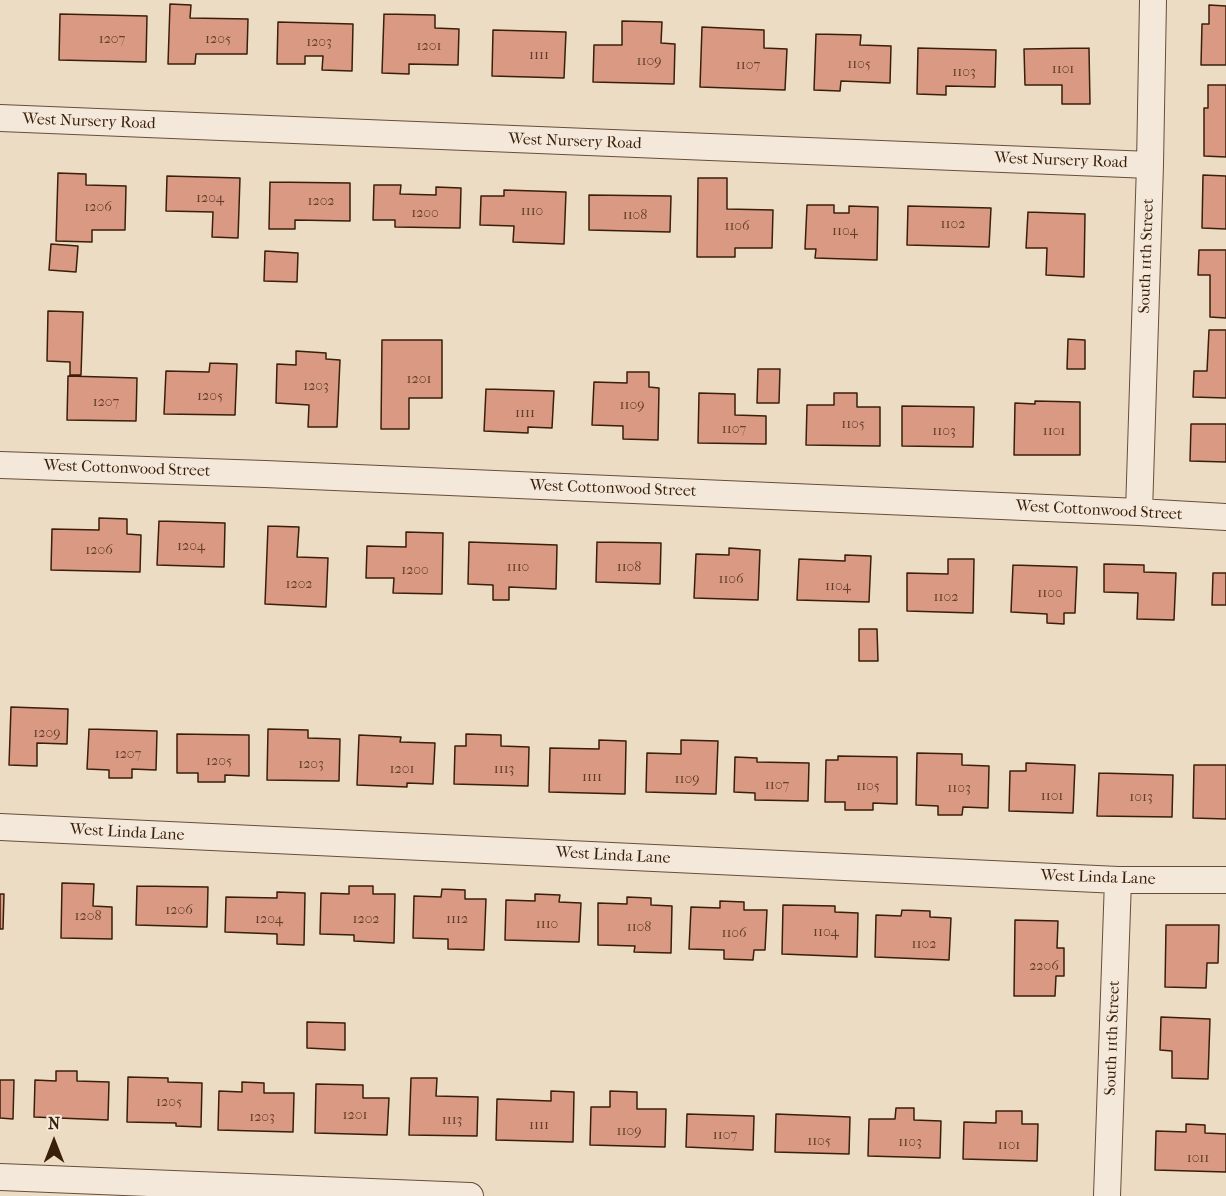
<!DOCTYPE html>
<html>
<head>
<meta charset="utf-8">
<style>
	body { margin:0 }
	#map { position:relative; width:1226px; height:1196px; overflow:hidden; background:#eddcc4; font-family:"IM FELL French Canon",serif }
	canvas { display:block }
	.north { position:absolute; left:24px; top:1112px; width:60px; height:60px; -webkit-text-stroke:4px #f3e8d9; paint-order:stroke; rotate:0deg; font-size:16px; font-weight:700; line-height:24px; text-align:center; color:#3a1f09 }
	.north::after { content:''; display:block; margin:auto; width:21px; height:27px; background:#3a1f09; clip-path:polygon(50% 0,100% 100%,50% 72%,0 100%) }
</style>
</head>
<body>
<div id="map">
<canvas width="1226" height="1196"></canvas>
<div class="north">N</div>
</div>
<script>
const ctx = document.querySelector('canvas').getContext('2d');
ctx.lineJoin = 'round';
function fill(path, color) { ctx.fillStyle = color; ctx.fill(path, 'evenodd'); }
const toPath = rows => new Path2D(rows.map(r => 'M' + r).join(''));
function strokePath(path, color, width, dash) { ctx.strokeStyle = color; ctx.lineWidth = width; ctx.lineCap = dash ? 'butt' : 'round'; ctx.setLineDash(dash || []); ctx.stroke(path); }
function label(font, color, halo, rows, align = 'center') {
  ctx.font = font + ' "IM FELL French Canon",serif'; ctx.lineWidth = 4.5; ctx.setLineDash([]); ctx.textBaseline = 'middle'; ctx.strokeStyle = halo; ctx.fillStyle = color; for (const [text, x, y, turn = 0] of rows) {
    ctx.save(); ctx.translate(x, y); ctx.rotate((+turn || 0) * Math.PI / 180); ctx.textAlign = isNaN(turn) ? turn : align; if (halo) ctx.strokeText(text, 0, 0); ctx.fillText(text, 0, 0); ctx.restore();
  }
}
const building = toPath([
	[170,4,191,5,190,18,248,19,247,54,196,54,195,64,168,64,170,4],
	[1209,5,1226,6,1226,65,1201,65,1202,24,1209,24,1209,5],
	[60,14,147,16,146,62,59,60,60,14],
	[384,14,435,15,435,28,459,29,458,65,409,64,409,74,382,73,384,14],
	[622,21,662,22,661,43,675,44,674,84,593,82,594,45,622,45,622,21],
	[278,22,353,24,352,71,322,70,323,56,305,56,305,64,277,64,278,22],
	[702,27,764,30,764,48,787,49,785,90,700,87,702,27],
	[493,30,566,32,564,78,492,76,493,30],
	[816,34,861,35,860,45,891,46,890,83,841,81,840,91,814,90,816,34],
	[918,48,996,50,995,87,946,86,946,95,917,94,918,48],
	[1089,48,1090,104,1062,104,1062,85,1025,85,1024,49,1089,48],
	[1208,85,1226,85,1226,157,1204,156,1204,108,1208,108,1208,85],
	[58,173,86,174,86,185,126,186,125,230,92,230,92,242,56,241,58,173],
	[1203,175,1226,176,1226,229,1202,228,1203,175],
	[167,176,240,178,238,238,212,237,213,212,166,211,167,176],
	[698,178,727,178,727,209,773,210,772,248,735,248,735,257,697,257,698,178],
	[270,182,350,183,350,221,295,220,295,229,269,229,270,182],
	[374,185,401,185,400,194,436,195,436,187,461,188,460,228,395,227,395,220,373,220,374,185],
	[504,190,566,192,564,244,513,242,514,226,480,225,481,196,504,196,504,190],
	[589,195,671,196,670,232,589,230,589,195],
	[807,205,834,205,834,213,849,213,849,206,878,207,877,260,815,258,816,249,805,249,807,205],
	[908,206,991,208,989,247,907,245,908,206],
	[1028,212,1085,214,1084,277,1046,275,1047,248,1026,248,1028,212],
	[51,244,78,246,76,272,49,270,51,244],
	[1199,250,1226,250,1226,318,1210,317,1210,275,1198,275,1199,250],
	[265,251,298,253,297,282,264,281,265,251],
	[48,311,83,312,81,375,70,375,70,362,47,361,48,311],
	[1209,330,1226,330,1226,398,1193,397,1194,371,1207,371,1209,330],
	[1068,339,1085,340,1085,369,1067,369,1068,339],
	[382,340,442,340,442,398,409,398,409,429,381,429,382,340],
	[296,351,326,353,326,359,340,360,337,427,308,427,309,405,276,403,277,364,296,365,296,351],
	[210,363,237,364,235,415,164,414,166,371,209,372,210,363],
	[758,369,780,369,779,403,757,403,758,369],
	[627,372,649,372,649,387,659,388,658,440,623,439,623,426,592,425,594,382,627,383,627,372],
	[68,376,137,378,136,421,67,420,68,376],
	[486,389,554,391,552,428,528,427,528,433,484,431,486,389],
	[699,393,735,394,735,415,766,416,766,444,698,443,699,393],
	[834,393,857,393,857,407,880,407,880,446,806,445,807,405,834,405,834,393],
	[1035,401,1080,402,1080,455,1014,455,1015,403,1035,404,1035,401],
	[902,406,974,407,973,447,902,446,902,406],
	[1191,424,1226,424,1226,462,1190,461,1191,424],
	[99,518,127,519,127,534,141,535,140,572,51,570,52,529,99,530,99,518],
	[159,521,225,523,224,567,157,565,159,521],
	[268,526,299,527,297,557,328,558,326,607,265,604,268,526],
	[406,532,443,533,442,594,393,593,394,578,366,578,367,546,406,547,406,532],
	[469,542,557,545,556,589,509,587,509,600,493,600,493,585,468,584,469,542],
	[597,542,661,543,660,584,596,582,597,542],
	[729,548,760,550,758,600,694,598,696,554,729,555,729,548],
	[845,555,871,556,869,602,797,600,799,559,845,561,845,555],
	[948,559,974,559,973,613,907,611,907,573,948,574,948,559],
	[1104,564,1144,565,1144,572,1176,573,1174,620,1137,619,1138,593,1104,592,1104,564],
	[1013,565,1077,567,1075,613,1064,613,1064,624,1047,623,1047,614,1011,612,1013,565],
	[1213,573,1226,573,1226,605,1212,605,1213,573],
	[859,629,877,629,878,661,859,661,859,629],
	[11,707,68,709,67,744,37,743,37,766,9,765,11,707],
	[89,729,157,731,156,770,132,769,132,778,109,778,109,770,87,769,89,729],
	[268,729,308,730,308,738,340,739,339,781,267,780,268,729],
	[177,734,249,735,249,776,225,775,225,782,198,782,198,773,177,773,177,734],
	[466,734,501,735,501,746,529,747,528,786,454,784,455,746,466,746,466,734],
	[359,735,401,737,400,742,435,743,433,784,407,783,407,787,357,785,359,735],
	[599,740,626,741,625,794,549,792,550,748,599,749,599,740],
	[681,740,718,741,716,794,646,792,647,753,681,754,681,740],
	[917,753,962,754,962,765,989,766,988,808,963,807,962,815,938,815,938,806,916,805,917,753],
	[838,756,897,757,897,804,873,803,873,810,845,810,845,802,825,802,826,760,838,760,838,756],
	[735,757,757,758,757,762,809,763,808,801,755,800,755,793,734,792,735,757],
	[1026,763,1075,765,1073,813,1009,811,1010,771,1026,771,1026,763],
	[1194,765,1226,765,1226,819,1193,818,1194,765],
	[1099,773,1173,775,1172,817,1097,816,1099,773],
	[62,883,94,884,93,906,112,907,112,939,61,938,62,883],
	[137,886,208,887,207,927,136,925,137,886],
	[349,886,373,886,373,894,395,894,394,943,354,941,354,935,320,934,321,893,349,894,349,886],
	[442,889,465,890,465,899,486,899,484,950,448,949,448,939,413,938,414,896,441,897,442,889],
	[277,892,305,893,304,945,277,944,277,934,225,932,226,897,277,898,277,892],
	[0,894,4,894,3,929,0,929,0,894],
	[535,894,560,895,559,902,581,903,579,942,505,940,506,900,535,901,535,894],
	[627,897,651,898,651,905,672,906,671,953,634,952,635,946,598,945,598,903,627,904,627,897],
	[720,901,744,902,744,910,767,910,765,950,754,950,753,960,724,959,724,950,689,949,691,907,720,908,720,901],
	[783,905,835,906,835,912,858,913,857,957,782,954,783,905],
	[902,910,930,911,930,917,951,918,949,960,875,957,876,915,901,916,902,910],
	[1015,920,1058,921,1057,948,1064,948,1064,976,1056,976,1055,996,1014,996,1015,920],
	[1166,925,1219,925,1218,963,1207,963,1206,988,1165,987,1166,925],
	[1161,1017,1210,1019,1208,1079,1172,1078,1172,1051,1160,1050,1161,1017],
	[307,1022,345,1023,345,1050,307,1048,307,1022],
	[56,1071,77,1071,77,1081,109,1082,108,1120,34,1117,35,1080,56,1081,56,1071],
	[128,1077,168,1078,168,1082,202,1083,201,1127,176,1126,176,1123,127,1122,128,1077],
	[411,1078,437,1078,436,1096,478,1097,477,1136,409,1135,411,1078],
	[0,1080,14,1080,13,1119,0,1118,0,1080],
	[242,1082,264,1083,264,1093,294,1093,293,1132,218,1130,219,1091,242,1092,242,1082],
	[316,1084,363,1085,363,1098,389,1098,387,1135,315,1133,316,1084],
	[551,1091,574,1092,573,1142,496,1140,497,1099,551,1101,551,1091],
	[610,1091,637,1092,637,1109,666,1109,665,1147,590,1145,591,1107,610,1107,610,1091],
	[896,1108,914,1108,914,1120,941,1121,940,1158,868,1156,869,1119,895,1119,896,1108],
	[996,1111,1022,1111,1022,1124,1038,1124,1037,1161,963,1159,964,1122,996,1123,996,1111],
	[687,1114,754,1116,753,1150,686,1147,687,1114],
	[776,1114,850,1117,849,1154,775,1152,776,1114],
	[1186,1124,1205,1125,1205,1133,1226,1134,1226,1172,1155,1170,1156,1131,1186,1132,1186,1124]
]);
fill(building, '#d99983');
strokePath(building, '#3a1f09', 1.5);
const street = toPath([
	[0,118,1150,165],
	[0,465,265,474,1139,512,1226,517],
	[1139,512,1150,165,1153,0],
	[0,827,1118,880,1226,880],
	[0,1177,470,1196],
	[1107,1196,1118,880]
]);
strokePath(street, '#674e38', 28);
strokePath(street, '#f3e8d9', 26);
label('14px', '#623e28', null, [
	["1207",112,40],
	["1205",218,40],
	["1203",319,43],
	["1201",429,47],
	["1111",539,56],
	["1109",649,62],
	["1105",859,65],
	["1107",748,66],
	["1101",1063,70],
	["1103",964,73],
	["1204",210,199],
	["1202",321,202],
	["1206",98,208],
	["1110",532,212],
	["1200",425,214],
	["1108",635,216],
	["1102",953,225],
	["1106",737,227],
	["1104",845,232],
	["1201",419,380],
	["1203",316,387],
	["1205",210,397],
	["1207",106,403],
	["1109",632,406],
	["1111",525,414],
	["1105",853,425],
	["1107",734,430],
	["1103",944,432],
	["1101",1054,432],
	["1204",191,547],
	["1206",99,551],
	["1110",518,568],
	["1108",629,568],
	["1200",415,571],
	["1106",731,580],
	["1202",299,585],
	["1104",838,587],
	["1100",1050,594],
	["1102",946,598],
	["1209",47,734],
	["1207",128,755],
	["1205",219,762],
	["1203",311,765],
	["1201",402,770],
	["1113",504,770],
	["1111",592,778],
	["1109",687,780],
	["1107",777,786],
	["1105",868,787],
	["1103",959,789],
	["1101",1052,797],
	["1013",1141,798],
	["1206",179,911],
	["1208",88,917],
	["1204",269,920],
	["1202",366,920],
	["1112",457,920],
	["1110",547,925],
	["1108",639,928],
	["1104",826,933],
	["1106",734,934],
	["1102",924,945],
	["2206",1044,967],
	["1205",169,1103],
	["1201",355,1116],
	["1203",262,1118],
	["1113",452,1121],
	["1111",539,1126],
	["1109",629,1132],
	["1107",725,1136],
	["1105",819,1142],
	["1103",910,1143],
	["1101",1009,1146],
	["1011",1198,1159]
]);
label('16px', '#3a1f09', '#f3e8d9', [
	["West Nursery Road",89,122,2],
	["West Nursery Road",575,142,2],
	["West Nursery Road",1061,161,2],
	["South 11th Street",1147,256,-88],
	["West Cottonwood Street",127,469,2],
	["West Cottonwood Street",613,489,2],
	["West Cottonwood Street",1099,511,3],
	["West Linda Lane",127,833,3],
	["West Linda Lane",613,856,3],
	["West Linda Lane",1098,878,2],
	["South 11th Street",1113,1038,-88]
]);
</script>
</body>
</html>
